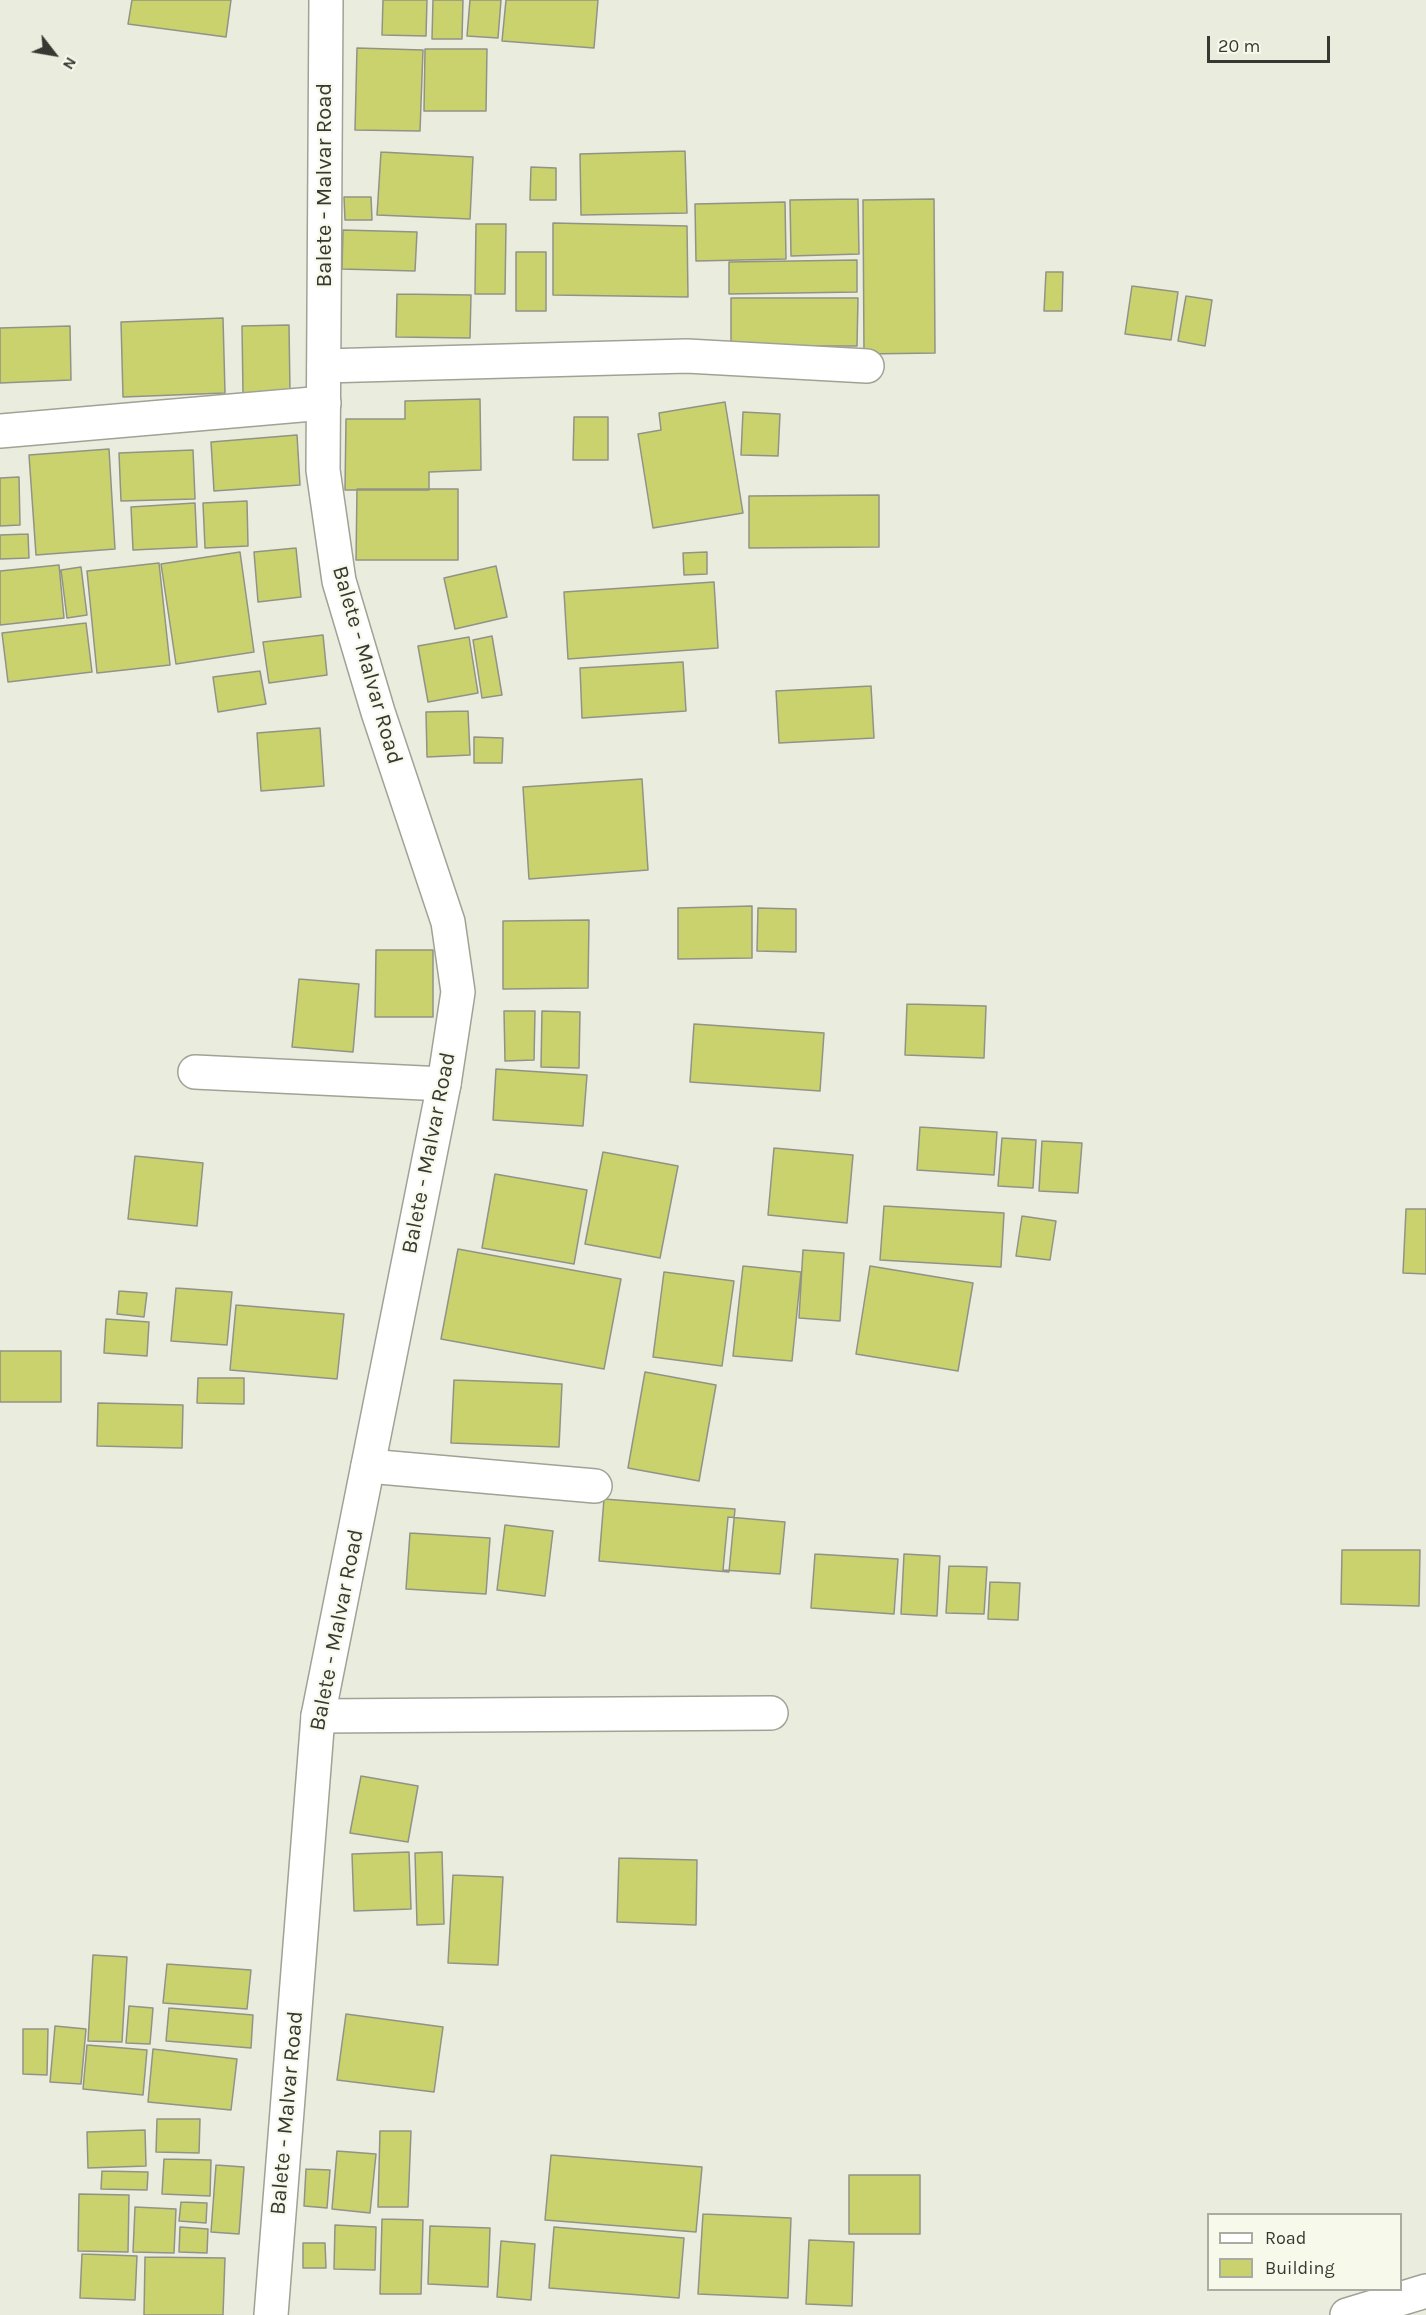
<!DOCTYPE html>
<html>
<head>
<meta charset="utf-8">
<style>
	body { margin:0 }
	#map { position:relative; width:1426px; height:2315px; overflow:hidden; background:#eaecde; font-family:Karla,sans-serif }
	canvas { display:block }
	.legend { position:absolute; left:1207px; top:2213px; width:195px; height:78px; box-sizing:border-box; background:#f7f9eb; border:2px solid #abaca1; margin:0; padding:8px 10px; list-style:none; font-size:18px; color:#383833 }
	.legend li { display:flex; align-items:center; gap:12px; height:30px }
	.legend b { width:30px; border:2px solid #abaca1 }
	.north { position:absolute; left:24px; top:24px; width:60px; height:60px; -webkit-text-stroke:4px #f7f9eb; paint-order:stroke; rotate:121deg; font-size:16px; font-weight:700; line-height:24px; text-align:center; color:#383833 }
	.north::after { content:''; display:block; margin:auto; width:21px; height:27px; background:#383833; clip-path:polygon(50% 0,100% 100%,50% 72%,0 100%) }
	.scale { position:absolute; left:1207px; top:36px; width:123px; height:27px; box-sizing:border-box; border:3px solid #383833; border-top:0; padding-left:8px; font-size:18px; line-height:21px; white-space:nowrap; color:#383833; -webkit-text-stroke:4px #f7f9eb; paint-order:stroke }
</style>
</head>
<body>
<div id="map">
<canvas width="1426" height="2315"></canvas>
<ul class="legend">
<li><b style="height:8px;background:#fff"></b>Road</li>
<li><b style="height:16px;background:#cad26d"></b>Building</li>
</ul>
<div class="north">N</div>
<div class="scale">20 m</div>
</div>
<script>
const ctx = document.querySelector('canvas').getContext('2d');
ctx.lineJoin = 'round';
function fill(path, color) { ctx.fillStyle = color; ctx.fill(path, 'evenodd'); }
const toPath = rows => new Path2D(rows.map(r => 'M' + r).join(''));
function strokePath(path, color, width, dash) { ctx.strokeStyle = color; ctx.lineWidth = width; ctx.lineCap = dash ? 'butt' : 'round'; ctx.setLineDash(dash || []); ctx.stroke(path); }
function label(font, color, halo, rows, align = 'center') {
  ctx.font = font + ' Karla,sans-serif'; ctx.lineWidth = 4.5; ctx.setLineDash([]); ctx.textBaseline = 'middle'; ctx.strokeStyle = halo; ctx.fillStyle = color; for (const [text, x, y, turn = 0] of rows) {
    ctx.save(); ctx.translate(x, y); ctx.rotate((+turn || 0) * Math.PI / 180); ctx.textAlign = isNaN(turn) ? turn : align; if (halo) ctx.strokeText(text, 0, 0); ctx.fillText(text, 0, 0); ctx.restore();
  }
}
const building = toPath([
	[132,0,231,0,226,37,128,24,132,0],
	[383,0,427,0,426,36,382,35,383,0],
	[433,0,463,0,462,39,432,39,433,0],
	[470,0,501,0,498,38,467,36,470,0],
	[506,0,598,0,594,48,502,41,506,0],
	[357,48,423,50,420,131,355,130,357,48],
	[425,49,487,49,486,111,424,111,425,49],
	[685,151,687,213,581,215,580,154,685,151],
	[381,152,473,157,470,219,377,215,381,152],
	[531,167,556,168,556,200,530,200,531,167],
	[344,197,371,197,372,220,345,220,344,197],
	[858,199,859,254,791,256,790,200,858,199],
	[934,199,935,353,864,354,863,200,934,199],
	[785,202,786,259,696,261,695,204,785,202],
	[553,223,687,226,688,297,553,295,553,223],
	[476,224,506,224,505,294,475,294,476,224],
	[343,230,417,232,415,271,342,269,343,230],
	[516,252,546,252,546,311,516,311,516,252],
	[857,260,857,292,729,294,729,262,857,260],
	[1046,272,1063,272,1062,311,1044,311,1046,272],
	[1132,286,1178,292,1171,340,1125,334,1132,286],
	[397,294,471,295,470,338,396,337,397,294],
	[1186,296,1212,300,1205,346,1178,341,1186,296],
	[731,298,858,298,857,346,731,346,731,298],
	[223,318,225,393,123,397,121,322,223,318],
	[289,325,290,393,243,394,242,326,289,325],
	[70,326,71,380,0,383,0,328,70,326],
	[480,399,481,470,429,472,429,490,345,490,346,419,405,419,405,401,480,399],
	[725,402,743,513,653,528,638,434,661,430,659,413,725,402],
	[743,412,780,414,778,456,741,455,743,412],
	[574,417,608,417,608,460,573,460,574,417],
	[297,435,300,485,214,491,211,442,297,435],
	[109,449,115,549,36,555,29,455,109,449],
	[193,450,195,499,121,501,119,453,193,450],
	[19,477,20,525,0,526,0,478,19,477],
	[357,489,458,489,458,560,356,560,357,489],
	[879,495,879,547,749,548,749,496,879,495],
	[247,501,248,546,205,548,203,503,247,501],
	[195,503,197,547,133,550,131,507,195,503],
	[28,534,29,558,0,559,0,535,28,534],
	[296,548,301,597,258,602,254,552,296,548],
	[240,552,254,652,176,664,161,564,240,552],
	[707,552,707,574,684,575,683,553,707,552],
	[159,563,170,665,97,673,87,571,159,563],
	[59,565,64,618,0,625,0,571,59,565],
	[496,566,507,617,455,629,444,578,496,566],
	[81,567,87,615,67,618,61,570,81,567],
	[714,582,718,648,568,659,564,592,714,582],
	[86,623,92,672,8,682,2,633,86,623],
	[323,635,327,675,269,683,263,642,323,635],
	[492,636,502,695,482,698,473,640,492,636],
	[469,637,478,693,428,702,418,646,469,637],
	[683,662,686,711,582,718,580,668,683,662],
	[260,671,266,704,218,712,213,677,260,671],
	[871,686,874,738,779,743,776,691,871,686],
	[468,711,470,755,427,757,426,712,468,711],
	[320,728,324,786,261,791,257,733,320,728],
	[474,737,503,738,502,763,474,763,474,737],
	[642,779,648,870,529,879,523,787,642,779],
	[752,906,752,958,678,959,678,908,752,906],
	[758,908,796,909,796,952,757,951,758,908],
	[589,920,588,988,503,989,503,921,589,920],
	[376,950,433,950,433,1017,375,1017,376,950],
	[299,979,359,984,353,1052,292,1047,299,979],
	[907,1004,986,1006,984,1058,905,1055,907,1004],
	[504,1011,535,1011,534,1060,505,1061,504,1011],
	[542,1011,580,1012,579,1068,541,1067,542,1011],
	[694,1024,824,1033,820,1091,690,1082,694,1024],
	[496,1069,587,1075,583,1126,493,1120,496,1069],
	[920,1127,997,1132,994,1175,917,1170,920,1127],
	[1002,1138,1036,1140,1033,1188,998,1186,1002,1138],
	[1042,1141,1082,1143,1078,1193,1039,1191,1042,1141],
	[774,1148,853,1155,847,1223,768,1215,774,1148],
	[603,1152,678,1166,660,1258,585,1244,603,1152],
	[135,1156,203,1163,197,1226,128,1219,135,1156],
	[495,1174,587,1190,574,1264,482,1248,495,1174],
	[884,1206,1004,1213,1001,1267,880,1260,884,1206],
	[1406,1209,1426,1209,1426,1274,1403,1273,1406,1209],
	[1022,1216,1056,1221,1050,1260,1016,1256,1022,1216],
	[458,1249,621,1279,604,1369,441,1339,458,1249],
	[803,1250,844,1253,840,1321,799,1318,803,1250],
	[743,1266,801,1272,792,1361,733,1356,743,1266],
	[870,1266,973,1283,958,1371,856,1354,870,1266],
	[664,1272,734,1281,722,1366,653,1357,664,1272],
	[176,1288,232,1292,227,1345,171,1341,176,1288],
	[119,1291,147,1293,144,1317,117,1314,119,1291],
	[236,1305,344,1314,337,1379,230,1370,236,1305],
	[106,1319,149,1322,147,1356,104,1353,106,1319],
	[0,1351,61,1351,61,1402,0,1402,0,1351],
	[645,1372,716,1385,699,1481,628,1468,645,1372],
	[198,1378,244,1378,244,1404,197,1403,198,1378],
	[454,1380,562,1384,559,1447,451,1443,454,1380],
	[98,1403,183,1405,182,1448,97,1446,98,1403],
	[604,1499,735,1509,729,1572,599,1561,604,1499],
	[728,1517,785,1522,780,1574,723,1570,728,1517],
	[505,1525,553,1531,545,1596,497,1590,505,1525],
	[410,1533,490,1538,486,1594,406,1589,410,1533],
	[1342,1550,1420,1550,1419,1606,1341,1604,1342,1550],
	[815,1554,898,1559,894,1614,811,1608,815,1554],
	[904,1554,940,1556,937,1616,901,1614,904,1554],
	[949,1566,987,1567,984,1614,946,1613,949,1566],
	[990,1582,1020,1583,1018,1620,988,1619,990,1582],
	[361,1776,418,1786,408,1842,350,1833,361,1776],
	[409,1852,411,1909,354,1911,352,1854,409,1852],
	[442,1852,444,1924,417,1925,415,1853,442,1852],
	[619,1858,697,1860,696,1925,617,1922,619,1858],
	[453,1875,503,1877,498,1965,448,1963,453,1875],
	[93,1955,127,1957,122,2042,88,2041,93,1955],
	[167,1964,251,1970,247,2009,163,2003,167,1964],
	[129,2006,153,2008,150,2044,126,2043,129,2006],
	[169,2008,253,2015,251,2048,166,2041,169,2008],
	[346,2014,443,2027,434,2092,337,2080,346,2014],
	[55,2026,86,2029,81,2084,50,2082,55,2026],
	[23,2029,48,2029,47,2075,23,2074,23,2029],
	[87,2045,147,2050,143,2095,83,2089,87,2045],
	[153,2049,237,2059,231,2110,148,2102,153,2049],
	[157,2119,200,2119,199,2153,156,2152,157,2119],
	[145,2130,146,2166,88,2168,87,2132,145,2130],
	[380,2131,411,2131,408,2207,378,2207,380,2131],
	[337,2151,376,2154,370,2213,332,2209,337,2151],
	[551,2155,702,2167,696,2232,545,2220,551,2155],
	[164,2159,211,2160,210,2196,162,2194,164,2159],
	[216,2165,244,2167,239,2234,211,2232,216,2165],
	[306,2169,330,2170,327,2208,304,2206,306,2169],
	[102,2171,148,2172,147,2190,101,2189,102,2171],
	[849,2175,920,2175,920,2234,849,2234,849,2175],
	[79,2194,129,2195,128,2252,78,2251,79,2194],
	[181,2202,207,2203,206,2223,179,2221,181,2202],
	[135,2207,176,2209,174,2253,133,2252,135,2207],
	[703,2214,791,2218,788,2298,698,2294,703,2214],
	[382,2219,423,2220,421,2294,380,2294,382,2219],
	[335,2225,376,2227,375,2270,334,2269,335,2225],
	[430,2226,490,2228,488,2287,428,2284,430,2226],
	[180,2227,208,2229,207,2253,179,2252,180,2227],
	[554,2227,684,2238,679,2298,549,2288,554,2227],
	[809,2240,854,2242,852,2306,806,2304,809,2240],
	[501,2241,535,2244,531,2300,497,2297,501,2241],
	[303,2243,325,2243,326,2268,303,2268,303,2243],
	[82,2254,137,2256,135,2300,80,2298,82,2254],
	[145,2257,225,2258,223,2315,144,2315,145,2257]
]);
fill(building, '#cad26d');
strokePath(building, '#929387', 1.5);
const street = toPath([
	[324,366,687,356,867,366],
	[0,431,324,403],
	[195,1072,444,1084],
	[368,1466,595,1486],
	[318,1716,771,1713],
	[1347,2315,1426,2291]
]);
const secondary = toPath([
	[271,2315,318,1716,444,1084,458,992,448,922,378,712,339,581,323,470,326,0]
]);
strokePath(street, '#a0a295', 36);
strokePath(secondary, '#a0a295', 36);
strokePath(street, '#fff', 33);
strokePath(secondary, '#fff', 33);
label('22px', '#383833', '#f7f9eb', [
	["Balete - Malvar Road",325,185,-90],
	["Balete - Malvar Road",367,665,74],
	["Balete - Malvar Road",429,1153,-79],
	["Balete - Malvar Road",337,1630,-79],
	["Balete - Malvar Road",287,2113,-85]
]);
</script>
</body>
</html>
